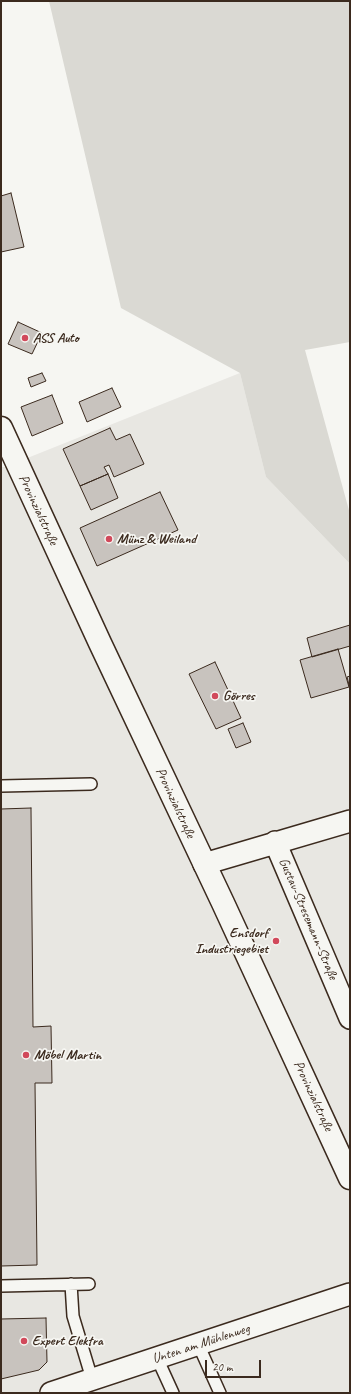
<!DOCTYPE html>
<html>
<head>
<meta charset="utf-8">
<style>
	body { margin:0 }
	#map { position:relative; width:351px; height:1394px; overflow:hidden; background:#f6f6f2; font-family:Caveat,sans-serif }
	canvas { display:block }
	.frame { position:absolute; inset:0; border:2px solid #3b2a1e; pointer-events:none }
	.scale { position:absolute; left:205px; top:1360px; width:56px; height:18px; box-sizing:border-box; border:2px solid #3b2a1e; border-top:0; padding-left:5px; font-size:12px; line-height:14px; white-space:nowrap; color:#3b2a1e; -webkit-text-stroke:3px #f6f6f2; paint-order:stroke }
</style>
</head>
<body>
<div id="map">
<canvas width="351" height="1394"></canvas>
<div class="frame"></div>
<div class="scale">20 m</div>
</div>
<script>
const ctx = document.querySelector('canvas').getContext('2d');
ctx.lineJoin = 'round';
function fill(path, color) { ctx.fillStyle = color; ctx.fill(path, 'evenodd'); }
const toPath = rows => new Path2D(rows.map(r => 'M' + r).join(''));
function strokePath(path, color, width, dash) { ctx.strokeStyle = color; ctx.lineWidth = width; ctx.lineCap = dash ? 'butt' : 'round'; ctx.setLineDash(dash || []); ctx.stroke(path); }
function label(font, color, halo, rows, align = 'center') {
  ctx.font = font + ' Caveat,sans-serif'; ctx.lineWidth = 3.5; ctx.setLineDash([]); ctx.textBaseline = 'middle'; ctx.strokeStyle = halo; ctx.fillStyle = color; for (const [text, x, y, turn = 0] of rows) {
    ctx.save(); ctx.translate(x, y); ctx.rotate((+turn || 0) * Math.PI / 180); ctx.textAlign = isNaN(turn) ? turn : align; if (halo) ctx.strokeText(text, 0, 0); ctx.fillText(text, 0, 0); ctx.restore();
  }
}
fill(toPath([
	[240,373,266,477,350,564,350,1393,1,1393,1,467,5,467]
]), '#e8e7e2');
fill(toPath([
	[49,1,350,1,350,342,305,350,350,514,350,564,266,477,240,373,121,308]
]), '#dad9d3');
const building = toPath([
	[11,193,24,247,1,252,1,196,11,193],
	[18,322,42,333,32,354,8,344,18,322],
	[42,373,46,381,31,387,28,378,42,373],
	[112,388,121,407,87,422,79,402,112,388],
	[52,395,63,423,32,436,21,407,52,395],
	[110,428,116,440,130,434,144,464,114,477,109,465,104,467,108,474,80,486,63,449,110,428],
	[108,474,118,498,91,510,80,486,108,474],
	[160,492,178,530,97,566,80,528,160,492],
	[350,625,350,646,312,657,307,638,350,625],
	[338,649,349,687,311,698,300,660,338,649],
	[215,662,241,718,216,729,189,674,215,662],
	[350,676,350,689,347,677,350,676],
	[243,723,251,742,236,748,228,729,243,723],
	[31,808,33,1027,51,1026,52,1083,35,1083,37,1265,1,1266,1,809,31,808],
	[46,1318,47,1362,39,1370,1,1379,1,1319,46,1318]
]);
fill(building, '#c8c3be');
strokePath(building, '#3b2a1e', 1);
const service = toPath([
	[1,786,91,784],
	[71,1284,73,1316,92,1379],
	[1,1286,89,1284],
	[198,1344,220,1393],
	[157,1358,173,1393]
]);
const minor = toPath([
	[275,842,350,1018],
	[204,864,350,821],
	[51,1393,350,1294]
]);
const secondary = toPath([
	[1,428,100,643,223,903,350,1178]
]);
strokePath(service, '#3b2a1e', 14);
strokePath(minor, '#3b2a1e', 24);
strokePath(secondary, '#3b2a1e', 25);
strokePath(service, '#f6f6f2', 11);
strokePath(minor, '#f6f6f2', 21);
strokePath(secondary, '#f6f6f2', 22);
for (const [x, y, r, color] of [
	[25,338,4,"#d1495b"],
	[109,539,4,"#d1495b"],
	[215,696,4,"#d1495b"],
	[276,941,4,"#d1495b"],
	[26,1055,4,"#d1495b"],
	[24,1341,4,"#d1495b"]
]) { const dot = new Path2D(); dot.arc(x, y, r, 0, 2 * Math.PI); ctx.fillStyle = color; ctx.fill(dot); strokePath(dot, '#f6f6f2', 1.5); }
label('bold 14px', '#3b2a1e', '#f6f6f2', [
	["ASS Auto",33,338],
	["Münz & Weiland",117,539],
	["Görres",223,696],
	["Ensdorf",268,933,"right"],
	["Industriegebiet",268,949,"right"],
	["Möbel Martin",34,1055],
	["Expert Elektra",32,1341]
], 'left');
label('14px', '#3b2a1e', '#f6f6f2', [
	["Provinzialstraße",38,510,65],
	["Provinzialstraße",175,803,65],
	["Gustav-Stresemann-Straße",308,919,67],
	["Provinzialstraße",313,1096,65],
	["Unten am Mühlenweg",201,1344,-18]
]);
</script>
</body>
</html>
